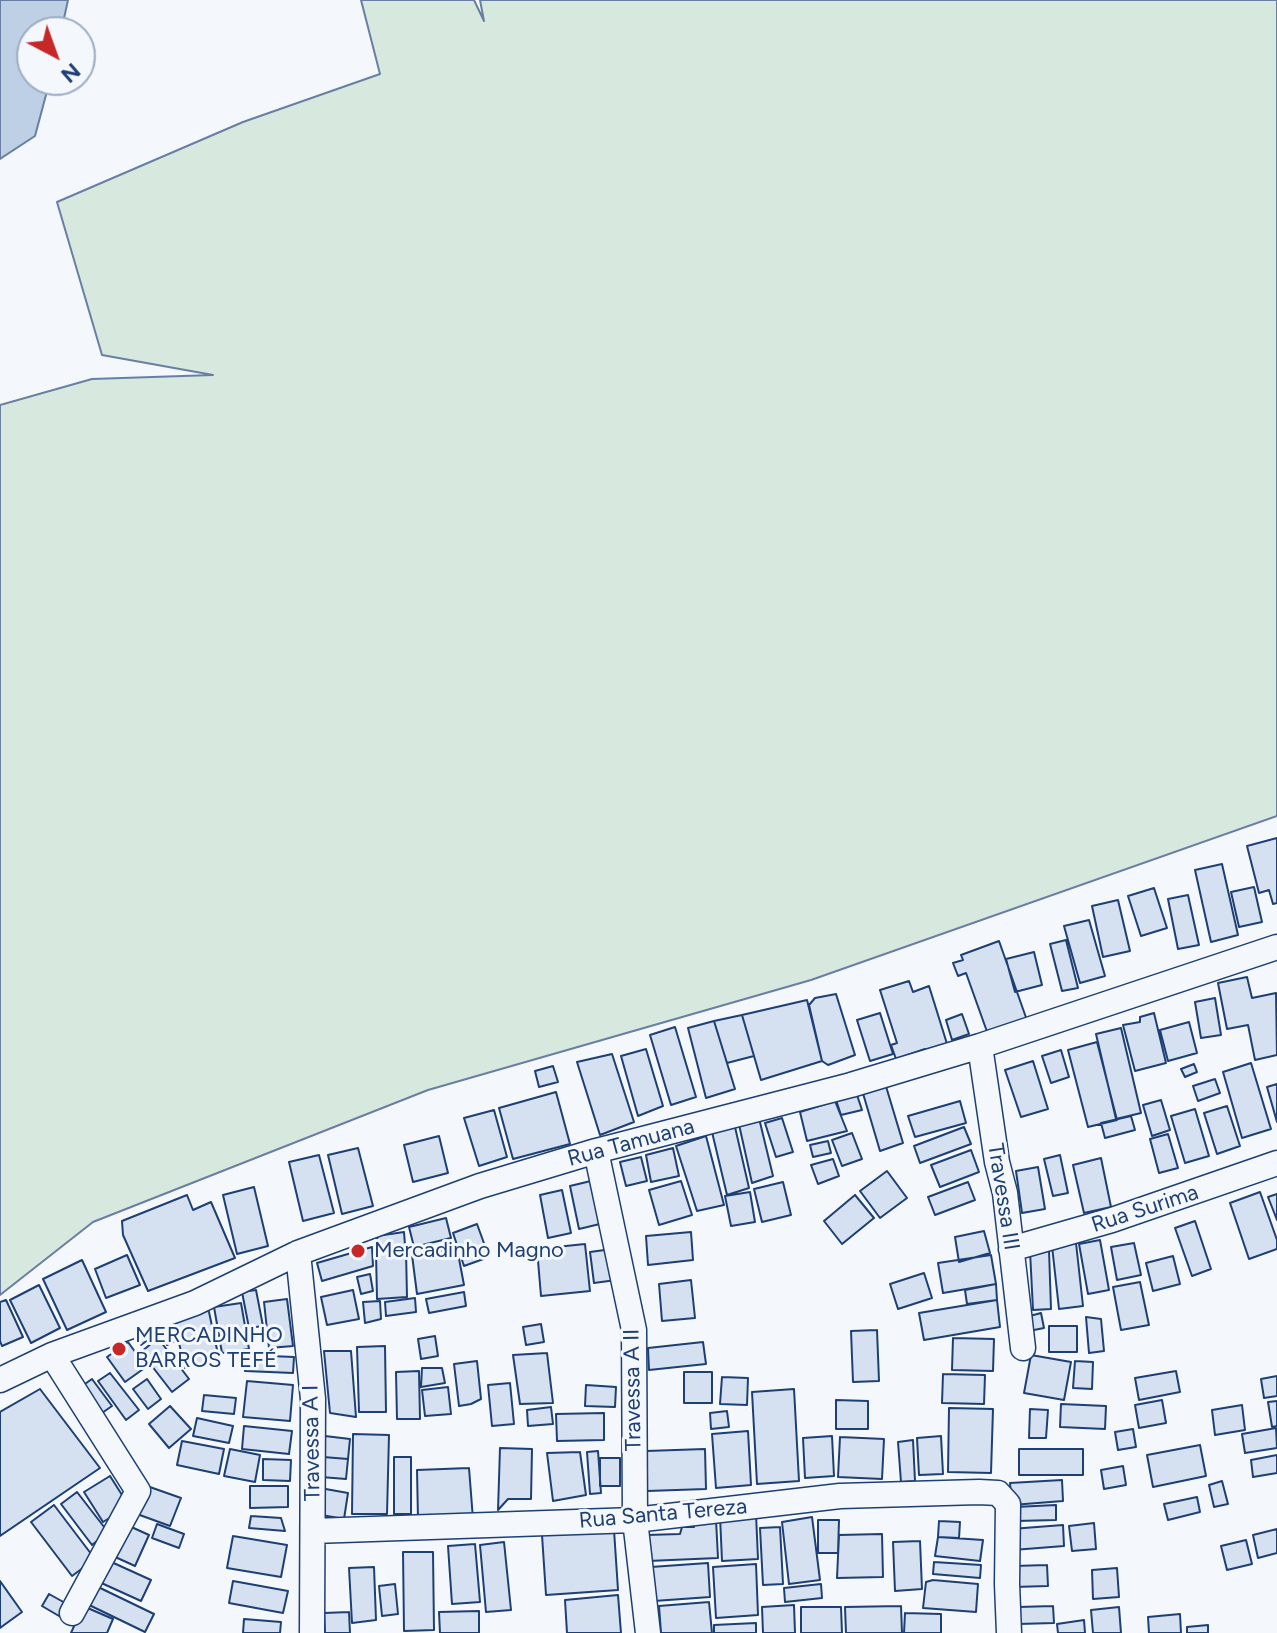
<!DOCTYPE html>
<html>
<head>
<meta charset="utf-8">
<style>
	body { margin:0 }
	#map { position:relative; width:1277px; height:1633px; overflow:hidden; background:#f4f7fb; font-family:Figtree,sans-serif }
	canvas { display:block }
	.north { position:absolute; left:16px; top:16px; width:80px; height:80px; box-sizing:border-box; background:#f4f7fb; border:2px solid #9eadc5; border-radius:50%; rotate:139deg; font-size:22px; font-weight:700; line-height:32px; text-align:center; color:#1d3f73 }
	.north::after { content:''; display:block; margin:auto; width:28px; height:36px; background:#c62828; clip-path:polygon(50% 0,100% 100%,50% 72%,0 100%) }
</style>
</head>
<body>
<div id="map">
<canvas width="1277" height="1633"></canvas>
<div class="north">N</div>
</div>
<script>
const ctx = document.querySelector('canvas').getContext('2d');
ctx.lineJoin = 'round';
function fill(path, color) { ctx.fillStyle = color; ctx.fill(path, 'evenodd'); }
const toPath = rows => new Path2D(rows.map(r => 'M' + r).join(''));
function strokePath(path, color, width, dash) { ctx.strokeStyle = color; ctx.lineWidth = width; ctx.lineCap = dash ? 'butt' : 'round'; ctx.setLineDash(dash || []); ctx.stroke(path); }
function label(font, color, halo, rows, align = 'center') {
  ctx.font = font + ' Figtree,sans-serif'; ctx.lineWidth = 6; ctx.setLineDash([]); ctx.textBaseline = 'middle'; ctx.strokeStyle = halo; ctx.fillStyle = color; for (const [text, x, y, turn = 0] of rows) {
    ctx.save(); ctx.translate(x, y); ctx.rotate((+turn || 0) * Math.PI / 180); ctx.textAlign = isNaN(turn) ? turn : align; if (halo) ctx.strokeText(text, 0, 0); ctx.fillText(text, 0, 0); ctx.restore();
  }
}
const green = toPath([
	[361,0,474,0,484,21,480,0,1277,0,1277,816,811,980,428,1090,93,1222,0,1295,0,405,92,379,213,375,102,355,57,202,243,122,380,74,361,0]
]);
fill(green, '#d7e8df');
strokePath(green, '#687fa3', 2);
const water = toPath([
	[0,0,68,0,61,32,32,32,32,80,50,80,35,136,0,159,0,0]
]);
fill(water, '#bed0e5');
strokePath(water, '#687fa3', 2);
const building = toPath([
	[1277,838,1277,903,1273,904,1269,890,1259,893,1247,846,1277,838],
	[1222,864,1238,935,1211,942,1195,870,1222,864],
	[1254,887,1262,922,1239,927,1231,892,1254,887],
	[1154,888,1167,928,1141,936,1128,896,1154,888],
	[1188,895,1199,945,1178,949,1168,899,1188,895],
	[1118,900,1130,951,1103,957,1092,906,1118,900],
	[1089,920,1105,976,1080,983,1064,926,1089,920],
	[1066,940,1078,988,1062,991,1050,944,1066,940],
	[999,941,1029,1026,990,1040,966,973,958,976,953,963,963,960,961,955,999,941],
	[1034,952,1042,985,1015,992,1006,959,1034,952],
	[1247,977,1252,998,1276,993,1277,1055,1255,1060,1248,1025,1227,1029,1218,983,1247,977],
	[909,981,913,992,929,986,948,1047,927,1054,925,1049,896,1059,891,1045,897,1043,880,990,909,981],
	[836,994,855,1055,828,1065,822,1061,809,1005,815,998,836,994],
	[1215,998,1221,1035,1201,1038,1195,1002,1215,998],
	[807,1000,822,1061,761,1080,742,1015,807,1000],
	[880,1013,893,1054,870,1061,857,1020,880,1013],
	[1154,1013,1166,1063,1135,1071,1123,1025,1140,1022,1140,1017,1154,1013],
	[962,1014,969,1034,952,1040,946,1020,962,1014],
	[742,1015,754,1056,727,1063,714,1021,742,1015],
	[714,1021,735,1089,706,1098,688,1028,714,1021],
	[1189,1022,1197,1053,1168,1061,1160,1030,1189,1022],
	[675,1027,696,1097,671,1105,650,1035,675,1027],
	[1121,1028,1141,1113,1116,1119,1096,1034,1121,1028],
	[1097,1042,1117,1120,1088,1127,1068,1050,1097,1042],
	[646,1049,663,1106,638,1116,621,1056,646,1049],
	[1061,1050,1069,1077,1051,1083,1042,1056,1061,1050],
	[612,1054,634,1122,600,1135,577,1062,612,1054],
	[1033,1061,1048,1109,1021,1117,1005,1070,1033,1061],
	[1251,1063,1271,1129,1242,1138,1223,1072,1251,1063],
	[1194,1064,1197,1072,1185,1077,1181,1069,1194,1064],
	[553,1066,558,1082,539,1087,535,1071,553,1066],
	[1215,1079,1220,1093,1198,1101,1193,1086,1215,1079],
	[885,1083,903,1143,880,1151,862,1090,885,1083],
	[1277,1084,1277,1122,1267,1087,1277,1084],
	[556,1092,570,1144,513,1159,499,1108,556,1092],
	[856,1092,862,1110,841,1115,835,1097,856,1092],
	[1161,1100,1170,1130,1152,1136,1143,1105,1161,1100],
	[835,1101,847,1131,807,1141,800,1112,835,1101],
	[960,1101,966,1123,915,1137,908,1116,960,1101],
	[1227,1106,1240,1146,1217,1154,1204,1113,1227,1106],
	[1195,1109,1209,1156,1185,1163,1171,1116,1195,1109],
	[494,1110,507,1157,479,1166,464,1118,494,1110],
	[758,1114,773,1176,752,1183,738,1120,758,1114],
	[1131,1116,1135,1130,1105,1138,1101,1123,1131,1116],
	[782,1118,793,1152,776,1157,765,1123,782,1118],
	[735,1127,749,1188,727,1195,712,1132,735,1127],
	[964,1127,971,1144,920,1163,914,1146,964,1127],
	[852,1133,862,1159,842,1166,832,1140,852,1133],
	[1168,1134,1178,1168,1159,1173,1150,1139,1168,1134],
	[439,1136,448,1173,413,1182,404,1145,439,1136],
	[706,1136,724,1205,697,1211,676,1146,706,1136],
	[828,1141,831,1153,813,1157,810,1145,828,1141],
	[358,1148,373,1206,342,1214,328,1155,358,1148],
	[673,1148,679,1176,651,1182,646,1155,673,1148],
	[971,1150,979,1172,940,1187,931,1165,971,1150],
	[319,1155,334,1213,303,1221,289,1162,319,1155],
	[1060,1155,1068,1193,1053,1196,1044,1159,1060,1155],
	[641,1157,647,1181,626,1186,620,1162,641,1157],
	[1101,1158,1111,1207,1084,1213,1073,1165,1101,1158],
	[833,1159,839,1176,818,1184,811,1165,833,1159],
	[1038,1167,1045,1209,1022,1213,1016,1171,1038,1167],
	[887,1171,907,1198,880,1218,860,1191,887,1171],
	[595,1180,604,1223,579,1229,570,1186,595,1180],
	[681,1181,692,1215,659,1225,649,1190,681,1181],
	[783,1182,791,1215,762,1222,754,1189,783,1182],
	[968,1182,975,1200,935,1215,928,1197,968,1182],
	[254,1187,268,1246,237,1254,223,1195,254,1187],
	[562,1190,571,1233,548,1238,540,1195,562,1190],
	[750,1192,755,1222,731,1226,725,1196,750,1192],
	[1260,1192,1277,1240,1277,1249,1249,1259,1230,1203,1260,1192],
	[1277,1194,1277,1220,1268,1197,1277,1194],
	[187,1195,193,1210,211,1202,235,1258,148,1291,123,1235,122,1221,187,1195],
	[855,1195,874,1218,842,1244,824,1221,855,1195],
	[446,1218,451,1238,414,1247,409,1227,446,1218],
	[1195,1221,1211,1269,1192,1276,1175,1228,1195,1221],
	[477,1224,489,1257,464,1266,453,1233,477,1224],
	[984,1231,990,1253,959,1262,955,1237,984,1231],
	[404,1232,405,1245,378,1248,377,1236,404,1232],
	[691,1232,693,1260,648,1265,646,1236,691,1232],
	[1100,1240,1109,1290,1088,1294,1079,1244,1100,1240],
	[1076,1243,1083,1306,1059,1309,1052,1246,1076,1243],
	[1134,1243,1141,1275,1117,1280,1111,1247,1134,1243],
	[585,1244,590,1291,541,1296,537,1249,585,1244],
	[372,1247,373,1266,322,1281,317,1263,372,1247],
	[457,1248,464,1285,417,1294,412,1255,457,1248],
	[612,1249,616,1280,594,1283,590,1252,612,1249],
	[1049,1250,1051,1309,1033,1310,1030,1251,1049,1250],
	[406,1251,407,1297,377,1299,376,1252,406,1251],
	[127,1255,140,1285,106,1298,95,1269,127,1255],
	[991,1255,996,1284,943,1293,938,1263,991,1255],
	[1173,1256,1180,1284,1153,1291,1146,1263,1173,1256],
	[82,1260,106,1312,67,1330,43,1279,82,1260],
	[924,1273,932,1298,898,1309,890,1284,924,1273],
	[370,1274,373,1291,361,1294,357,1277,370,1274],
	[691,1280,695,1318,662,1321,659,1284,691,1280],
	[1140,1282,1149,1325,1121,1330,1113,1287,1140,1282],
	[996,1284,997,1300,967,1304,965,1290,996,1284],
	[39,1285,60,1328,31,1343,10,1300,39,1285],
	[256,1290,263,1326,249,1328,242,1292,256,1290],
	[353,1290,359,1319,327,1325,321,1297,353,1290],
	[464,1292,466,1306,429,1313,426,1299,464,1292],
	[415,1298,416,1312,386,1316,385,1302,415,1298],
	[287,1299,293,1346,269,1348,264,1302,287,1299],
	[6,1300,23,1337,2,1346,0,1341,0,1302,6,1300],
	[997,1300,1000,1327,924,1340,919,1313,997,1300],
	[380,1301,381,1319,365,1323,363,1302,380,1301],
	[241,1303,249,1349,222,1353,214,1307,241,1303],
	[206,1309,209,1312,219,1359,185,1368,173,1318,206,1309],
	[1041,1313,1044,1328,1029,1331,1026,1317,1041,1313],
	[1086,1317,1101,1319,1104,1351,1089,1353,1086,1317],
	[165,1323,175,1341,167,1345,157,1328,165,1323],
	[541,1324,544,1342,526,1345,523,1327,541,1324],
	[150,1325,156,1334,141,1345,134,1336,150,1325],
	[1049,1326,1077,1326,1077,1352,1049,1352,1049,1326],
	[877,1330,879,1381,853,1382,851,1331,877,1330],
	[435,1336,438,1356,421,1359,418,1339,435,1336],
	[158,1338,189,1379,172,1392,141,1352,158,1338],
	[953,1338,994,1339,993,1371,952,1370,953,1338],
	[128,1342,146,1367,125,1382,107,1357,128,1342],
	[703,1342,706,1364,649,1370,648,1348,703,1342],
	[385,1346,386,1412,359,1412,357,1347,385,1346],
	[324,1351,351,1351,356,1417,330,1413,324,1351],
	[547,1353,553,1403,520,1404,513,1355,547,1353],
	[246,1355,294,1357,293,1373,245,1371,246,1355],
	[1031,1355,1071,1362,1064,1400,1024,1393,1031,1355],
	[477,1361,481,1399,471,1404,459,1406,454,1364,477,1361],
	[1075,1361,1093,1362,1092,1389,1073,1388,1075,1361],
	[422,1368,442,1368,445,1383,421,1387,422,1368],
	[419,1371,420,1419,397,1419,396,1372,419,1371],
	[1176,1371,1180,1392,1139,1400,1135,1378,1176,1371],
	[684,1372,712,1372,712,1403,684,1403,684,1372],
	[110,1373,139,1410,126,1420,98,1381,110,1373],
	[943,1374,985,1375,984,1404,942,1403,943,1374],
	[1277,1376,1277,1396,1264,1398,1261,1379,1277,1376],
	[722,1377,748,1378,747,1405,720,1404,722,1377],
	[92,1379,112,1406,102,1413,82,1386,92,1379],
	[147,1379,161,1399,148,1409,133,1389,147,1379],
	[247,1381,293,1385,290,1421,243,1417,247,1381],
	[510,1383,514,1424,492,1426,488,1385,510,1383],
	[586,1385,616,1387,615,1407,585,1406,586,1385],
	[448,1387,451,1414,425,1416,422,1390,448,1387],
	[40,1389,100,1468,0,1536,0,1412,40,1389],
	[794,1389,799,1481,757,1484,752,1392,794,1389],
	[204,1395,236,1398,234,1414,202,1411,204,1395],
	[836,1400,868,1401,868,1429,836,1429,836,1400],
	[1162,1400,1166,1423,1139,1428,1135,1405,1162,1400],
	[1277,1401,1277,1426,1272,1427,1268,1402,1277,1401],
	[1061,1404,1106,1406,1105,1429,1060,1427,1061,1404],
	[1242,1405,1245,1430,1215,1435,1212,1410,1242,1405],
	[170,1406,191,1429,169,1448,149,1424,170,1406],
	[551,1407,553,1424,528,1426,527,1410,551,1407],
	[949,1408,993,1409,991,1473,948,1472,949,1408],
	[1030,1409,1048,1410,1046,1438,1029,1438,1030,1409],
	[727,1411,729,1427,711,1429,710,1413,727,1411],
	[604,1413,604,1440,557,1441,556,1414,604,1413],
	[197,1418,233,1426,229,1443,193,1436,197,1418],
	[244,1426,292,1431,289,1454,242,1449,244,1426],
	[1276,1428,1277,1448,1245,1453,1242,1434,1276,1428],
	[1133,1429,1136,1447,1118,1450,1115,1432,1133,1429],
	[748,1431,751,1485,716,1488,712,1434,748,1431],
	[353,1434,389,1435,387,1514,352,1514,353,1434],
	[325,1436,350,1439,348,1459,323,1457,325,1436],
	[832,1436,834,1476,805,1478,803,1438,832,1436],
	[941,1436,943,1474,919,1475,917,1438,941,1436],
	[840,1437,884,1439,882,1479,838,1477,840,1437],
	[913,1440,915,1481,901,1482,898,1442,913,1440],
	[182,1441,224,1449,219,1474,177,1465,182,1441],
	[1200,1445,1206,1476,1153,1487,1147,1455,1200,1445],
	[500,1448,532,1449,531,1499,508,1499,498,1510,500,1448],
	[230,1449,260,1455,255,1482,224,1476,230,1449],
	[705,1449,706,1489,647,1491,646,1451,705,1449],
	[1019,1449,1083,1449,1083,1475,1019,1475,1019,1449],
	[598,1451,601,1493,590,1494,587,1452,598,1451],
	[580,1452,586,1495,553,1501,547,1453,580,1452],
	[1277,1455,1277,1473,1253,1477,1251,1460,1277,1455],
	[323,1457,348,1459,346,1479,321,1477,323,1457],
	[394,1457,411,1457,411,1514,394,1514,394,1457],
	[600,1458,620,1458,620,1486,600,1486,600,1458],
	[263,1459,291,1460,290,1481,263,1480,263,1459],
	[1123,1466,1126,1485,1104,1489,1101,1470,1123,1466],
	[469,1468,473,1519,418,1519,417,1470,469,1468],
	[110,1476,129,1506,103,1522,84,1492,110,1476],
	[1062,1480,1063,1501,1012,1505,1010,1483,1062,1480],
	[1222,1481,1228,1504,1214,1507,1209,1485,1222,1481],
	[147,1486,181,1498,170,1526,137,1514,147,1486],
	[250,1486,288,1486,288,1507,250,1508,250,1486],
	[320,1488,348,1493,344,1519,316,1514,320,1488],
	[77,1492,108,1532,92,1545,61,1504,77,1492],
	[1197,1497,1200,1512,1168,1520,1164,1504,1197,1497],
	[54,1505,95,1559,72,1576,31,1522,54,1505],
	[1056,1505,1056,1520,1016,1521,1015,1507,1056,1505],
	[756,1514,758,1559,722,1561,720,1516,756,1514],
	[251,1516,281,1518,285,1531,249,1528,251,1516],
	[812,1517,820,1580,789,1584,782,1522,812,1517],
	[694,1520,716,1520,718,1558,648,1561,647,1535,680,1534,682,1527,694,1527,694,1520],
	[818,1520,839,1520,838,1553,818,1553,818,1520],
	[939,1521,960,1522,959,1538,938,1537,939,1521],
	[1094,1523,1096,1549,1072,1551,1069,1526,1094,1523],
	[157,1524,184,1534,179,1548,152,1538,157,1524],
	[127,1525,149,1535,135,1566,113,1556,127,1525],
	[1063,1525,1064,1546,1013,1550,1011,1529,1063,1525],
	[780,1527,783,1584,763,1585,760,1528,780,1527],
	[1277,1529,1277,1553,1258,1558,1253,1535,1277,1529],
	[614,1530,618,1590,546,1595,542,1535,614,1530],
	[882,1534,883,1577,837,1578,839,1535,882,1534],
	[233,1536,287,1545,281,1577,227,1568,233,1536],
	[938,1537,983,1540,980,1561,935,1556,938,1537],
	[1246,1540,1252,1564,1227,1570,1221,1546,1246,1540],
	[920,1541,922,1589,895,1591,893,1542,920,1541],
	[504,1542,511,1610,486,1612,480,1545,504,1542],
	[475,1544,480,1602,452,1604,448,1546,475,1544],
	[403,1552,433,1552,434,1630,404,1631,403,1552],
	[107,1560,151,1580,141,1601,97,1581,107,1560],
	[934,1562,981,1565,980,1578,933,1574,934,1562],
	[708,1563,710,1597,654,1601,651,1567,708,1563],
	[756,1564,758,1615,716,1618,713,1567,756,1564],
	[1047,1565,1048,1586,1014,1587,1014,1566,1047,1565],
	[374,1567,376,1620,352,1623,349,1568,374,1567],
	[1117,1568,1119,1597,1093,1599,1092,1570,1117,1568],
	[933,1580,978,1584,976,1612,923,1608,926,1582,933,1580],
	[0,1581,22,1612,0,1628,0,1581],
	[233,1581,288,1591,283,1613,229,1603,233,1581],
	[395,1584,398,1614,382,1616,379,1586,395,1584],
	[821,1584,822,1598,785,1602,784,1588,821,1584],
	[94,1585,154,1614,145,1632,85,1603,94,1585],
	[49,1594,67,1604,59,1616,42,1606,49,1594],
	[618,1595,621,1633,567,1633,565,1600,618,1595],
	[709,1602,712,1633,661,1633,659,1606,709,1602],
	[794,1605,795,1633,763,1633,762,1607,794,1605],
	[83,1606,113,1619,107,1633,71,1633,83,1606],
	[901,1606,902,1633,846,1633,845,1607,901,1606],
	[1053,1606,1054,1623,1018,1624,1018,1607,1053,1606],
	[801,1607,841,1607,842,1633,801,1633,801,1607],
	[1119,1607,1121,1633,1093,1633,1091,1610,1119,1607],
	[479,1611,479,1633,440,1633,439,1612,479,1611],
	[349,1612,350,1633,325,1633,324,1613,349,1612],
	[905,1613,941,1614,941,1633,904,1633,905,1613],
	[1180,1614,1181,1633,1149,1633,1148,1617,1180,1614],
	[244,1619,281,1622,280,1633,243,1633,244,1619],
	[1084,1620,1085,1633,1058,1633,1057,1624,1084,1620],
	[756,1623,756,1633,714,1633,714,1625,756,1623],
	[1208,1625,1208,1633,1187,1633,1187,1627,1208,1625]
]);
fill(building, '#d5e0f0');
strokePath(building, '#1d3f73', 2);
const minor = toPath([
	[980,1046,997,1162,1005,1193,1023,1348],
	[596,1151,634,1330,635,1520,648,1633],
	[1011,1249,1112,1220,1277,1163],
	[298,1253,313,1399,312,1633],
	[52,1355,138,1491,72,1613],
	[0,1380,52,1355,195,1303,298,1253,480,1186,596,1151,851,1085,980,1046,1277,947],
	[313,1531,635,1520,840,1496,979,1492,998,1493,1008,1504,1007,1584,1009,1633]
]);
strokePath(minor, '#1d3f73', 27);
strokePath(minor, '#f4f7fb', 24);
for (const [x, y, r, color] of [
	[358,1251,8,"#c62828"],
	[119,1349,8,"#c62828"]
]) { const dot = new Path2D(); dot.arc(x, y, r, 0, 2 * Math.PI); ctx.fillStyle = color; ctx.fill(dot); strokePath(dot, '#f4f7fb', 3); }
label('22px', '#1d3f73', '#f4f7fb', [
	["Rua Tamuana",631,1143,-15],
	["Travessa III",1003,1197,81],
	["Rua Surima",1145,1209,-18],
	["Travessa A II",633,1390,-91],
	["Travessa A I",312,1443,-91],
	["Rua Santa Tereza",663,1514,-5]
]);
label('22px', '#1d3f73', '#f4f7fb', [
	["Mercadinho Magno",374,1251],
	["MERCADINHO",135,1336],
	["BARROS TEFÉ",135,1361]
], 'left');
</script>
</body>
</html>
